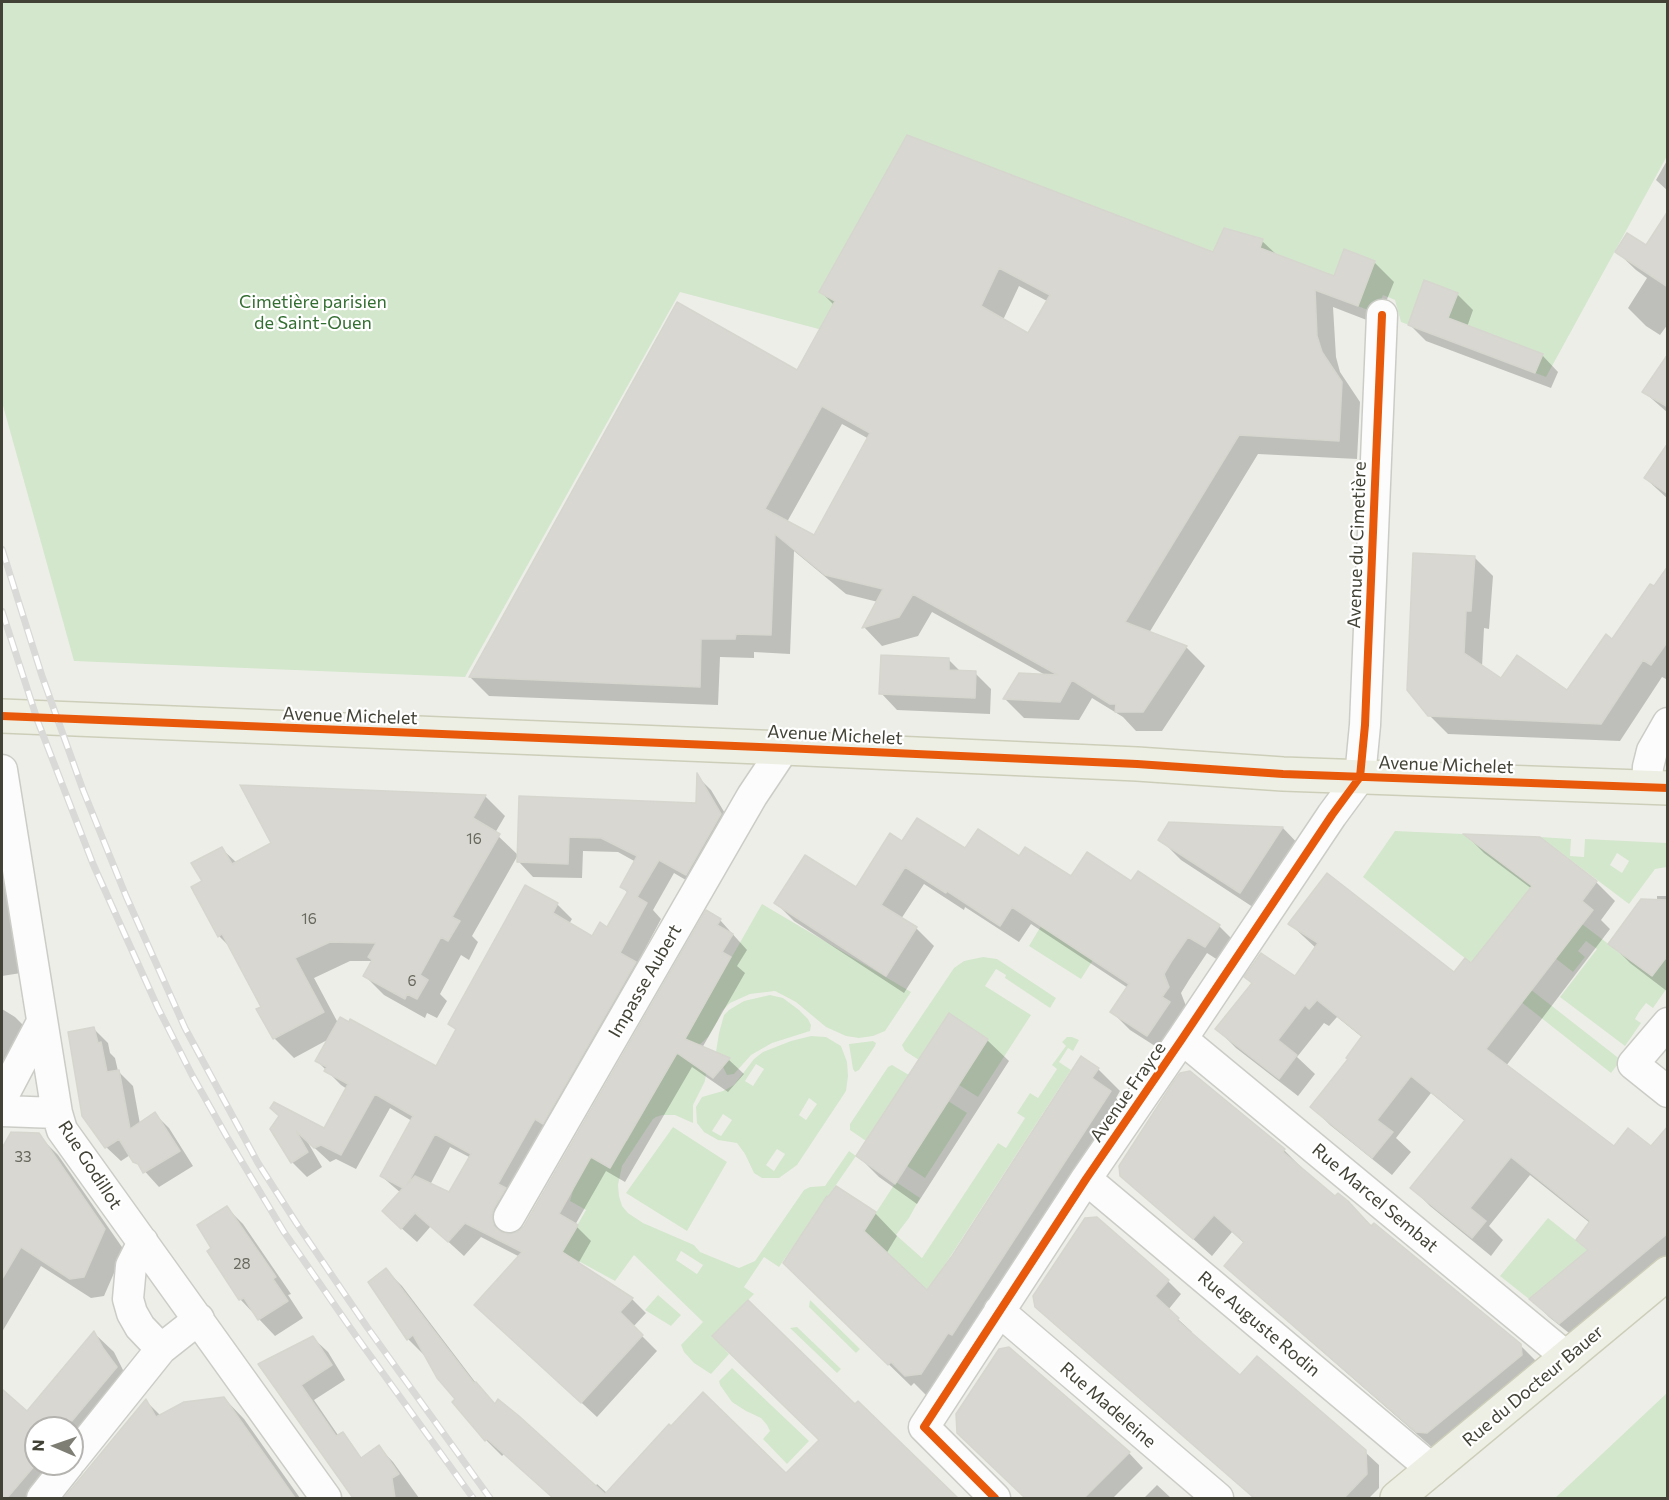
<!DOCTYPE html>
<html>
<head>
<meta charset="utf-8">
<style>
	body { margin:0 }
	#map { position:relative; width:1669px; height:1500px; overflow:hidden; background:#eeeee9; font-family:Commissioner,sans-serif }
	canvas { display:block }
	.frame { position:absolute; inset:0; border:3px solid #434236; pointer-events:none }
	.north { position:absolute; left:24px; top:1416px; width:60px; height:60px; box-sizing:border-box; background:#fff; border:2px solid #b4b3af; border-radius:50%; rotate:272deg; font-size:16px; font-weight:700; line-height:24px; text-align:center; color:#434236 }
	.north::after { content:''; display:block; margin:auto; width:21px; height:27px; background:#7f7e75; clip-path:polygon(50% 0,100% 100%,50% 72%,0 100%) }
</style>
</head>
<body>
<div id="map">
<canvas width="1669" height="1500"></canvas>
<div class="frame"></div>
<div class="north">N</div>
</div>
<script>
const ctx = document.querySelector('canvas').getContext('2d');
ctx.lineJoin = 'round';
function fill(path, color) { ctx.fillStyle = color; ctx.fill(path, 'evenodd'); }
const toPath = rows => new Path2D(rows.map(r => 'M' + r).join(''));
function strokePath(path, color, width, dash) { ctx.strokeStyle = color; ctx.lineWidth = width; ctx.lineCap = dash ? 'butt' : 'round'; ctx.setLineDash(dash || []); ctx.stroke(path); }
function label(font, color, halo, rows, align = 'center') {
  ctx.font = font + ' Commissioner,sans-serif'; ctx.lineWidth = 4.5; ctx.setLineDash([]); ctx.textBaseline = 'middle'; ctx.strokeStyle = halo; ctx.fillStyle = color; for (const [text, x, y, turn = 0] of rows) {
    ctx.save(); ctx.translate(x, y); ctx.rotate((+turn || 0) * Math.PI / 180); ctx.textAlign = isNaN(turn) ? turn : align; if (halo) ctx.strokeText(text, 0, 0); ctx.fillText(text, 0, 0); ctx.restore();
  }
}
fill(toPath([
	[2,2,1667,2,1667,156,1546,377,1401,322,1395,300,1383,295,1376,313,930,145,826,331,680,292,465,677,74,661,2,402],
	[1395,831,1463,834,1546,896,1514,908,1471,963,1363,877],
	[1540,837,1571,839,1570,856,1584,857,1585,839,1667,843,1667,867,1655,869,1629,904],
	[1617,853,1629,861,1622,873,1610,865],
	[762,904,911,992,885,1031,873,1036,859,1038,846,1036,826,1027,796,1002,775,991,750,994,730,1003,722,1011,717,1022,708,1037,685,1058,706,1073,705,1081,693,1105,693,1123,675,1115,662,1115,656,1117,653,1119,622,1166,618,1185,619,1196,622,1206,628,1213,643,1223,694,1245,700,1252,739,1268,755,1261,804,1190,810,1187,825,1186,849,1151,856,1156,779,1267,764,1257,744,1287,754,1294,713,1336,729,1354,711,1374,694,1363,684,1352,681,1345,703,1322,634,1255,615,1281,562,1252,586,1210,570,1201,574,1187,591,1157,610,1168,616,1158,615,1134,627,1141],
	[681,1251,703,1265,697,1274,676,1260],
	[1582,924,1651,976,1664,960,1667,960,1667,988,1653,1008,1646,1003,1639,1012,1635,1019,1641,1023,1625,1046,1560,997,1597,949,1586,941,1578,951,1585,957,1573,972,1555,958],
	[1041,926,1093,960,1081,979,1029,946],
	[983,957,997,959,1056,998,1050,1008,1005,978,1006,975,996,969,985,986,1031,1015,978,1097,959,1085,988,1039,949,1013,919,1060,905,1051,902,1045,954,968,964,961],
	[1516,978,1621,1060,1611,1073,1506,990],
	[770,995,783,998,799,1010,808,1019,811,1025,810,1031,772,1043,751,1055,734,1074,727,1075,723,1067,730,1058,716,1052,719,1033,724,1015,729,1010,744,1001],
	[811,1036,826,1037,841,1046,847,1062,848,1076,846,1091,797,1165,779,1178,762,1178,754,1173,745,1154,737,1143,718,1140,704,1132,697,1123,696,1107,702,1097,723,1091,734,1085,754,1059,763,1052,791,1041],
	[756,1064,764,1069,753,1086,745,1081],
	[809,1098,817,1104,806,1120,799,1115],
	[723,1114,732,1120,721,1136,712,1131],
	[777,1149,785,1154,774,1171,766,1165],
	[1067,1037,1072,1037,1079,1040,1073,1051,1068,1048,1059,1062,1071,1070,928,1291,864,1231,896,1182,920,1198,909,1218,896,1235,922,1258,998,1143,1006,1148,1025,1118,1017,1113,1030,1093,1038,1098,1057,1069,1052,1065,1066,1046,1062,1042],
	[873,1041,876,1043,875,1046,859,1070,855,1072,853,1069,849,1044],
	[892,1065,909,1075,866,1141,850,1130,850,1124,888,1067],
	[948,1101,967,1113,925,1178,907,1166],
	[673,1127,727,1162,687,1231,626,1193],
	[1548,1218,1588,1250,1529,1299,1500,1276],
	[658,1295,681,1315,671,1326,645,1310],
	[810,1300,860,1349,856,1353,809,1307],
	[797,1327,841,1369,837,1373,790,1328],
	[732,1368,809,1441,787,1464,763,1439,770,1431,767,1425,761,1418,746,1411,732,1402,720,1385,719,1381],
	[1667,1393,1667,1498,1555,1498,1569,1485]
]), '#d3e7cc');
fill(toPath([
	[907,137,1214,254,1262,241,1278,256,1334,278,1374,262,1394,282,1377,324,1333,307,1336,357,1340,372,1360,402,1357,459,1258,454,1149,633,1186,647,1205,666,1162,731,1136,731,1123,717,1092,698,1079,720,1024,718,1005,699,1047,676,932,612,918,636,882,646,864,627,878,602,846,594,794,551,790,654,754,652,754,658,720,657,718,705,489,696,470,677,678,304,797,372,835,306,821,292],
	[1019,286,1047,301,1029,335,1003,320],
	[842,424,869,439,815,537,787,522],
	[1668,159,1668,191,1656,180],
	[1668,214,1668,324,1660,335,1646,326,1628,308,1647,278,1636,270,1617,252,1646,247],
	[1457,294,1473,310,1467,327,1542,355,1558,372,1551,388,1426,341,1409,324],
	[1668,374,1668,413,1644,392],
	[1668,446,1668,499,1645,478],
	[1475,558,1493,576,1489,629,1484,628,1482,667,1501,680,1567,692,1613,641,1654,588,1668,569,1668,680,1662,677,1620,741,1448,734,1429,715],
	[948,659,961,672,975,673,991,689,990,714,897,710,881,693],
	[698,777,711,790,735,830,701,889,674,873,653,910,661,919,637,964,650,978,508,1223,506,1232,507,1235,518,1234,525,1227,707,912,720,920,747,950,737,966,745,973,702,1048,729,1060,744,1074,728,1092,692,1067,625,1182,606,1171,575,1225,591,1241,578,1264,632,1299,646,1313,633,1327,657,1351,597,1417,491,1319,520,1257,481,1237,464,1256,431,1226,417,1242,399,1226,401,1193,381,1176,412,1121,390,1108,356,1169,336,1159,330,1162,307,1141,322,1167,307,1177,292,1162,271,1129,324,1130,347,1089,341,1085,317,1061,329,1039,294,1058,274,1038,263,1007,231,948,219,936,204,882,222,849,237,863,273,843,243,786,485,796,505,816,495,833,518,855,472,936,478,942,469,960,461,955,440,994,447,1001,437,1018,427,1013,425,1018,384,995,365,976,372,961,350,961,314,978,338,1023,436,1068,457,1031,450,1024,557,904,572,919,569,924,593,938,608,929,628,893,622,887,636,862,618,852,583,851,582,878,533,877,519,862,521,798,697,805],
	[450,1147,471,1158,450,1194,430,1185],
	[1170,824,1283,828,1303,849,1262,913,1181,860,1160,839],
	[1467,836,1539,839,1596,882,1615,901,1601,920,1610,929,1506,1066,1614,1148,1651,1148,1668,1129,1668,1267,1579,1341,1549,1317,1531,1299,1589,1251,1590,1223,1530,1175,1489,1226,1503,1240,1491,1256,1430,1206,1412,1188,1466,1122,1431,1093,1396,1138,1411,1152,1392,1175,1330,1125,1312,1107,1350,1060,1363,1038,1337,1017,1329,1026,1324,1023,1297,1057,1315,1074,1298,1096,1236,1048,1217,1029,1295,978,1316,948,1290,924,1454,974,1471,965,1532,889,1484,853],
	[903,843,1020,858,1072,878,1132,883,1219,926,1237,944,1224,964,1207,953,1189,980,1181,993,1186,1006,1180,1014,1187,1021,1166,1053,1130,1030,1112,1012,1128,988,1031,924,1019,942,965,907,964,910,924,884,901,919,916,928,934,946,904,993,794,921,776,903,856,890],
	[2,853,21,973,2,976],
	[1657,896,1668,896,1668,992,1630,963,1610,943,1657,901],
	[2,1009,15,1017,31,1033,2,1103],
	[94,1029,108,1043,110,1053,115,1058,118,1071,133,1086,140,1124,155,1114,169,1128,193,1166,159,1187,130,1155,121,1161,106,1147],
	[987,1040,1009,1061,917,1204,879,1177,858,1156],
	[1098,1069,1120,1091,1116,1098,1132,1115,929,1398,914,1383,911,1386,807,1285,875,1213,897,1236,886,1254,927,1292],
	[1189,1072,1284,1150,1302,1168,1301,1169,1520,1345,1538,1363,1435,1450,1244,1283,1226,1266,1245,1244,1232,1232,1212,1256,1122,1175],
	[12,1134,38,1135,58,1155,124,1250,104,1296,91,1298,41,1266,2,1332,2,1151],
	[227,1208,243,1224,291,1294,288,1295,303,1318,275,1336,240,1299,209,1251,213,1248],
	[386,1270,402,1286,482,1391,496,1405,595,1487,597,1484,607,1493,786,1475,858,1403,955,1498,553,1498,504,1454,502,1456,486,1440,454,1402,458,1399,424,1355,408,1339],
	[1168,1281,1181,1294,1168,1310,1192,1332,1191,1334,1240,1377,1365,1452,1379,1465,1379,1488,1369,1498,1254,1498,1050,1320],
	[94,1333,114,1352,123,1370,136,1388,72,1464,72,1428,36,1428,36,1464,72,1464,43,1498,2,1498,2,1392,27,1413],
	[313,1338,328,1352,345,1380,314,1400,353,1457,261,1365],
	[224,1398,244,1419,300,1498,66,1497,146,1401,161,1416],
	[959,1432,1129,1453,1143,1468,1113,1498,1026,1498],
	[379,1447,393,1462,419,1498,406,1497,407,1498,355,1498,349,1490],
	[1157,1485,1171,1498,1144,1498]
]), '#0003');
const building = toPath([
	[907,135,1213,252,1224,228,1263,239,1260,248,1334,276,1344,249,1375,261,1358,306,1315,290,1317,336,1322,352,1342,382,1339,441,1239,435,1125,622,1187,646,1143,712,1115,712,1116,704,1110,704,1072,680,1060,702,1003,699,1019,673,1058,675,913,594,899,617,862,628,883,589,825,575,775,534,771,635,736,634,735,639,701,639,700,687,469,677,677,302,797,370,835,301,819,292,907,135],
	[999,268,1050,295,1028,333,981,306,999,268],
	[822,406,870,433,814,535,765,509,822,406],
	[1668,211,1668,287,1615,252,1627,233,1646,245,1668,211],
	[1424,280,1458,293,1448,318,1543,354,1535,373,1408,325,1424,280],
	[1668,354,1668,407,1642,392,1668,354],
	[1668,443,1668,494,1644,478,1668,443],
	[1413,553,1475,556,1471,611,1466,611,1464,653,1501,678,1517,655,1567,690,1606,634,1612,639,1650,584,1654,586,1668,566,1668,641,1651,665,1643,660,1601,724,1428,716,1407,690,1413,553],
	[881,655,949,658,949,670,976,671,975,698,879,694,881,655],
	[697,773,721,814,686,875,659,860,637,897,647,903,620,953,636,962,543,1124,535,1119,498,1184,506,1188,494,1208,492,1216,494,1226,501,1232,508,1234,517,1232,524,1226,706,910,721,919,717,925,733,934,722,952,731,957,685,1039,730,1058,713,1078,677,1053,610,1168,591,1157,559,1214,578,1225,562,1252,633,1298,620,1312,643,1335,581,1403,474,1305,522,1252,465,1223,448,1242,415,1213,401,1229,382,1211,403,1188,380,1176,413,1116,375,1094,341,1155,321,1145,314,1148,296,1131,308,1152,291,1163,270,1129,279,1116,270,1108,274,1102,324,1128,348,1084,324,1071,327,1067,315,1061,340,1017,349,1022,350,1019,436,1066,456,1029,448,1024,525,885,558,903,553,913,592,936,600,922,607,927,628,891,620,887,637,856,601,838,569,837,568,864,517,862,519,796,696,803,697,773],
	[435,1134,471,1154,449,1192,415,1176,407,1185,435,1134],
	[240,785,486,795,473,818,500,834,452,917,460,921,448,941,441,937,420,975,428,980,417,999,407,994,405,999,363,976,372,960,368,957,376,943,330,942,295,958,324,1012,273,1039,256,1009,261,1007,222,934,218,937,191,887,202,881,191,863,222,847,232,864,271,843,240,785],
	[917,818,965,848,978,829,1019,856,1025,847,1071,876,1087,852,1131,881,1138,871,1220,925,1205,947,1188,937,1171,962,1164,974,1169,987,1162,997,1170,1002,1147,1036,1110,1012,1129,984,1012,907,1000,926,947,891,946,893,905,867,881,905,917,927,886,976,774,903,805,855,856,887,890,833,902,841,917,818],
	[1169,822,1232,825,1283,827,1240,893,1158,840,1169,822],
	[1463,834,1540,837,1597,881,1582,901,1593,910,1486,1049,1614,1146,1628,1128,1651,1146,1668,1126,1668,1233,1559,1324,1529,1299,1588,1250,1576,1240,1590,1221,1511,1157,1470,1208,1486,1221,1472,1238,1410,1188,1465,1120,1411,1076,1377,1120,1393,1132,1372,1158,1310,1107,1348,1059,1346,1058,1362,1036,1317,1000,1309,1009,1305,1005,1278,1040,1297,1055,1279,1079,1215,1029,1252,983,1244,977,1261,953,1295,976,1318,943,1288,924,1327,873,1454,972,1465,958,1471,963,1532,886,1463,834],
	[1641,899,1668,900,1668,955,1652,976,1608,944,1641,899],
	[949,1013,988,1039,895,1184,856,1156,949,1013],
	[94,1027,98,1043,101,1042,107,1072,119,1070,130,1129,155,1112,180,1151,143,1173,138,1164,133,1162,119,1139,105,1148,82,1116,68,1032,94,1027],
	[1081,1056,1099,1068,1092,1078,1111,1091,952,1335,948,1333,921,1374,905,1376,891,1362,888,1365,783,1263,827,1196,828,1197,836,1186,876,1212,864,1231,927,1290,952,1256,1081,1056],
	[1190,1071,1285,1149,1283,1152,1335,1196,1338,1193,1348,1201,1371,1226,1374,1223,1521,1344,1522,1355,1427,1433,1416,1432,1224,1266,1244,1242,1214,1215,1193,1239,1120,1176,1119,1166,1174,1081,1180,1073,1190,1071],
	[11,1132,39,1133,105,1229,84,1277,70,1279,21,1247,2,1279,2,1148,11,1132],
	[227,1206,276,1277,273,1279,288,1301,258,1320,244,1298,239,1300,207,1251,211,1248,197,1225,227,1206],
	[1097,1217,1169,1280,1155,1296,1179,1318,1177,1320,1240,1375,1257,1356,1366,1450,1367,1474,1344,1498,1254,1498,1035,1307,1033,1296,1085,1218,1097,1217],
	[386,1268,474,1383,476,1382,495,1404,498,1399,519,1416,605,1494,669,1424,671,1426,703,1392,786,1473,819,1440,712,1336,748,1300,855,1404,858,1401,958,1498,553,1498,487,1439,485,1441,452,1402,455,1399,437,1378,413,1335,407,1340,368,1282,386,1268],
	[94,1331,103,1348,117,1367,66,1428,36,1428,36,1464,7,1498,2,1498,2,1389,27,1411,94,1331],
	[313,1336,332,1365,301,1385,336,1436,343,1432,361,1458,379,1445,399,1474,392,1478,395,1498,353,1498,258,1364,313,1336],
	[1009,1347,1130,1452,1084,1498,1025,1498,957,1433,956,1414,999,1349,1009,1347],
	[224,1397,295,1498,64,1498,146,1399,156,1417,184,1402,224,1397]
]);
fill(building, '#d8d7d1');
strokePath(building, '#d6d6cf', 1.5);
const minor = toPath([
	[2,770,57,1113,62,1130,326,1498],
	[1647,787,1648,767,1652,751,1668,723],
	[1668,1023,1633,1064,1668,1092],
	[1182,1039,1568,1358],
	[2,1098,42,1022],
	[2,1111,57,1113],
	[1086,1179,1433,1470],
	[509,1217,752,796,784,748],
	[143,1242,131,1266,128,1299,132,1313,140,1327,161,1349],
	[999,1311,1218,1498],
	[72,1460,161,1349,199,1319],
	[42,1498,69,1464],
	[995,1498,924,1427,1086,1179,1182,1039,1332,815,1360,777,1365,725,1382,315]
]);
const major = toPath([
	[2,716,784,748,1137,764,1283,774,1668,788],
	[1397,1498,1668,1273]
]);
strokePath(minor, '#ccccc7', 33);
strokePath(major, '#cdceb9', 36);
strokePath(minor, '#fcfcfc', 30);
strokePath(major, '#eeefe4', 33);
const rail = toPath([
	[2,549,42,676,83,790,126,896,185,1028,258,1163,297,1224,367,1327,490,1498],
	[2,611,38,722,93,864,158,1008,192,1075,227,1137,284,1232,356,1336,473,1498]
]);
strokePath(rail, '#d9d9d8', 7);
strokePath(rail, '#fff', 4.5, [14]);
strokePath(toPath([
	[2,716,784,748,1137,764,1283,774,1668,788],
	[995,1498,924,1427,1086,1179,1182,1039,1332,815,1360,777,1365,725,1382,315]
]), '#e8590c', 8);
label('15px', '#69685e', null, [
	["16",474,839],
	["16",309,919],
	["6",412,981],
	["33",23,1157],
	["28",242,1264]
]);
label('18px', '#336e31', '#fff', [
	["Cimetière parisien",313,302],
	["de Saint-Ouen",313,323]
]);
label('18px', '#434236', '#fff', [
	["Avenue du Cimetière",1357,545,-88],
	["Avenue Michelet",350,716,2],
	["Avenue Michelet",835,735,3],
	["Avenue Michelet",1446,765,2],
	["Impasse Aubert",645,981,-60],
	["Avenue Frayce",1128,1092,-55],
	["Rue Godillot",90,1165,57],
	["Rue Marcel Sembat",1375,1198,40],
	["Rue Auguste Rodin",1259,1324,40],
	["Rue du Docteur Bauer",1533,1386,-40],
	["Rue Madeleine",1108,1405,41]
]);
</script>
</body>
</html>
